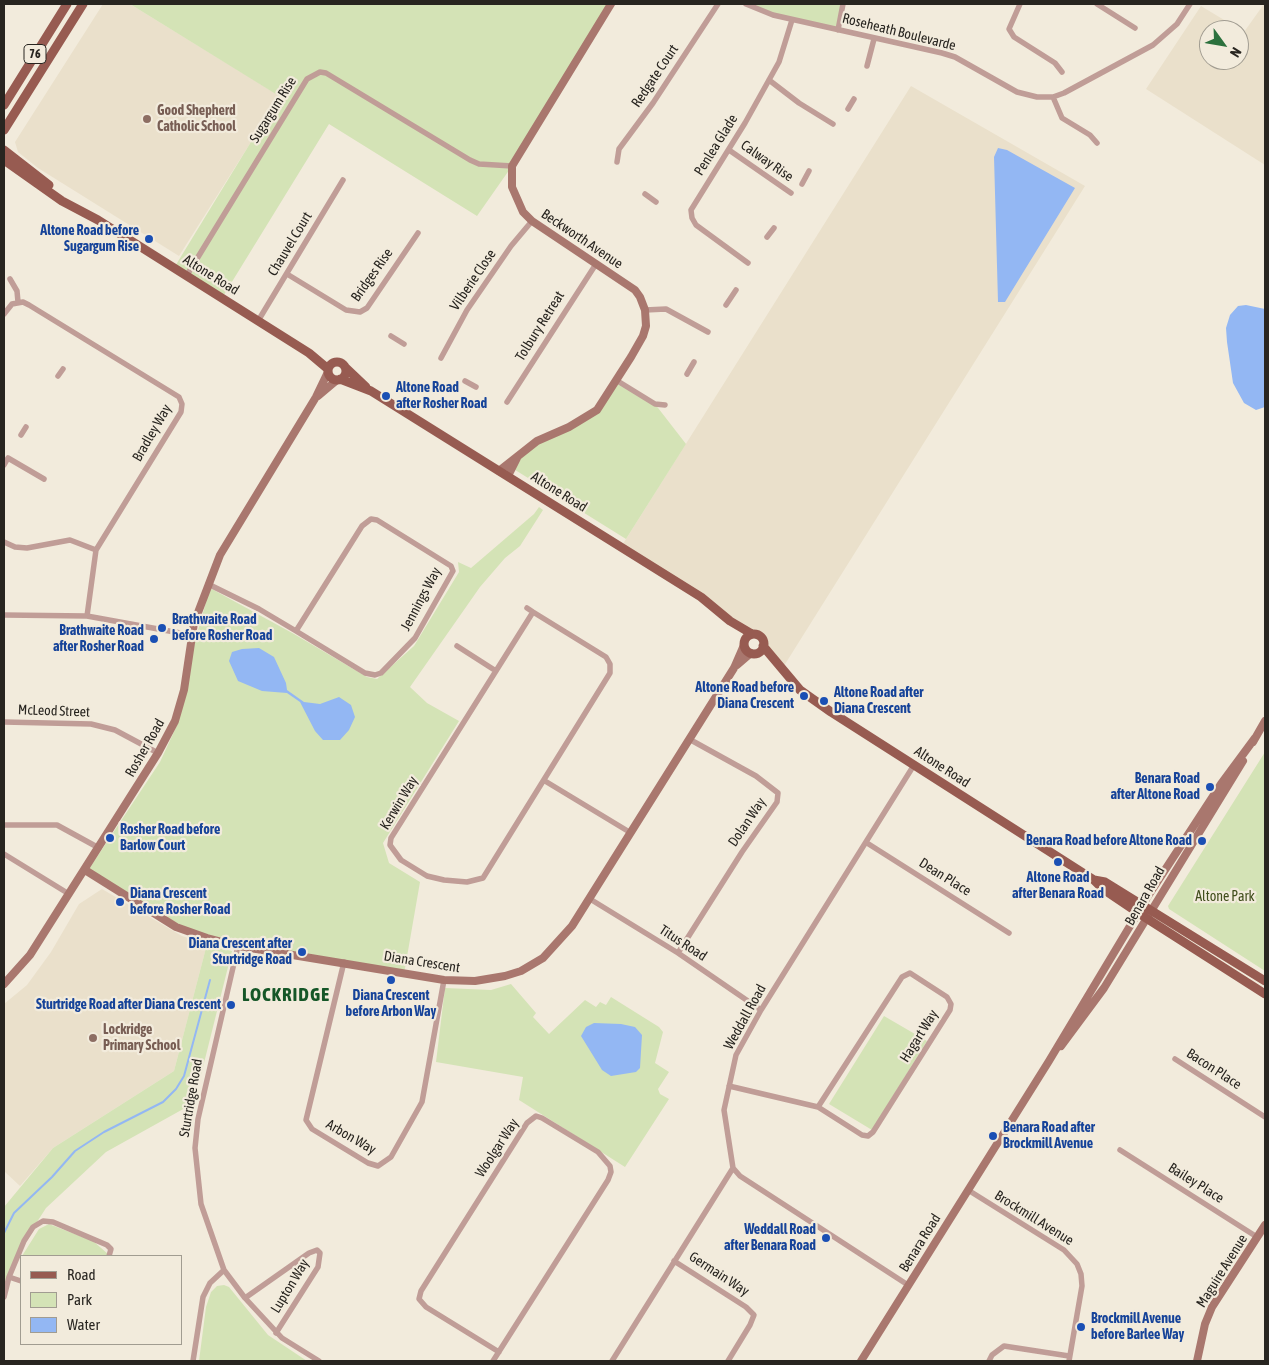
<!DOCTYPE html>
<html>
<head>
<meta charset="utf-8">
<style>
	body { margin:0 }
	#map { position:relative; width:1269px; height:1365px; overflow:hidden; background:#f2ebdc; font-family:"Asap Condensed",sans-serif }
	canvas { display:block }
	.frame { position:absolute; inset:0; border:5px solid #282520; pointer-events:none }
	.legend { position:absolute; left:20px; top:1255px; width:162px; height:90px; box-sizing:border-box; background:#f2ebdc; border:1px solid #a19c91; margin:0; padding:6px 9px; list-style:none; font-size:15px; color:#282520 }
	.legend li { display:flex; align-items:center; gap:10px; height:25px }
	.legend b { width:25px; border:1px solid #a19c91 }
	.north { position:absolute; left:1199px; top:20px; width:50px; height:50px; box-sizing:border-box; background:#f2ebdc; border:1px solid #a19c91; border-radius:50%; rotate:122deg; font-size:14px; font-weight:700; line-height:20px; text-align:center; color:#282520 }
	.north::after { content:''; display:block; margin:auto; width:18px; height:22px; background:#2c713d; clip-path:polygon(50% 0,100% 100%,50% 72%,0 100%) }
</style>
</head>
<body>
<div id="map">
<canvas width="1269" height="1365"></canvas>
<div class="frame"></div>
<ul class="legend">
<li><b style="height:6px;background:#975b51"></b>Road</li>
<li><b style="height:14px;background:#d4e3b6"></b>Park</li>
<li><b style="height:14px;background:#93b7f3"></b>Water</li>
</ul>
<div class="north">N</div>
</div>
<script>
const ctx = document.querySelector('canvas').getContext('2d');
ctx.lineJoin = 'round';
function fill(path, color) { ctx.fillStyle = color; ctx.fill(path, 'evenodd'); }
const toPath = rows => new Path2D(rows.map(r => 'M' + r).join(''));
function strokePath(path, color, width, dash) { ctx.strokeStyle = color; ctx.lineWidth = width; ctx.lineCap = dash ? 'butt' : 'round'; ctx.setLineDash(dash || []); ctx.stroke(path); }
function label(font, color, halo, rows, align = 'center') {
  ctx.font = font + ' "Asap Condensed",sans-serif'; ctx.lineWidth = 4.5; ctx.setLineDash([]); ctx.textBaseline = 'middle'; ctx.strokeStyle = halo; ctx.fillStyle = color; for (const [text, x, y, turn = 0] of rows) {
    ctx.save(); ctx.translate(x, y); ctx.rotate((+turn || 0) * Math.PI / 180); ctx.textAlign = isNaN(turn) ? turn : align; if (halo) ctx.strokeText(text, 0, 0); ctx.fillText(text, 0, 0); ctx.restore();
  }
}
fill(toPath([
	[103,4,130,4,280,96,179,256,38,168,18,152,15,142],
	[1264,4,1265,4,1265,165,1146,89,1201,6,1244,32],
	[1209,30,1239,30,1239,60,1209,60],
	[911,86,1085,186,782,669,758,635,621,547],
	[102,889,182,936,207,944,174,1071,53,1148,20,1186,4,1171,4,1004,27,985,51,952,79,904]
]), '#eae0cb');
fill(toPath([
	[130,4,611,4,512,166,477,216,329,124,222,298,174,268,279,96],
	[746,4,843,4,838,30,773,15],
	[616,380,655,404,686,444,626,539,512,468,517,458,537,441,590,416],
	[539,507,543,510,520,546,505,558,480,587,410,687,427,703,459,721,383,843,389,863,420,882,404,974,198,935,87,872,160,762,178,723,195,641,210,588,294,634,367,677,377,679,414,646,459,572,458,562,471,568,534,514],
	[1265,752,1265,971,1169,909,1168,906],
	[207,944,232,951,194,1103,106,1152,46,1208,17,1253,4,1288,4,1207,53,1148,174,1071],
	[511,984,536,1013,533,1017,549,1034,585,1000,596,1007,600,1002,606,1005,611,997,659,1027,663,1032,655,1063,669,1072,658,1089,660,1094,669,1099,625,1167,519,1100,523,1077,436,1062,445,988,491,990],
	[884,1016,927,1041,872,1130,829,1104],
	[49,1224,93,1241,108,1254,108,1256,22,1256,39,1229],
	[224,1285,229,1287,268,1335,307,1361,199,1361,206,1307,211,1292,217,1286]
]), '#d4e3b6');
fill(toPath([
	[998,148,1007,150,1075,188,1005,302,998,302,994,157],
	[1246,305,1265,309,1265,407,1256,410,1244,403,1233,383,1227,342,1226,328,1230,315,1238,306],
	[259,648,274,657,286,683,287,690,304,702,320,704,339,697,351,705,355,717,349,730,340,740,323,740,315,731,300,702,287,693,262,691,238,681,229,661,232,652,242,649],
	[594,1023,621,1024,635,1027,642,1035,640,1068,636,1072,611,1076,602,1070,581,1036,586,1027]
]), '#93b7f3');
strokePath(toPath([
	[4,1233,14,1213,52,1177,75,1151,104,1132,163,1102,176,1089,184,1076,210,980]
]), '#93b7f3', 2);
strokePath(toPath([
	[746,4,773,15,942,53,955,57,1017,92,1037,97,1053,97,1064,93,1153,45,1177,24,1190,4],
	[1020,4,1009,29,1014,37,1055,63,1062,72],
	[1097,4,1135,28],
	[838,30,843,4],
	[867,66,874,39],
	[769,80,799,103,833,124],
	[1053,97,1062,118,1090,135,1097,143],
	[848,109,854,99],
	[729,150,791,193],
	[617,162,619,149,653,103,718,4],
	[802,184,809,171],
	[645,194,656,202],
	[767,237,774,228],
	[748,263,696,225,692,218,691,210,745,123,779,62,792,20],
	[287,274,346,310,360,312,367,308,418,233],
	[187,275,307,79,320,72,326,73,470,160,479,164,512,166],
	[10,279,17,291,18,302],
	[726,305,736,290],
	[645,310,666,309,708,332],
	[4,314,12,304,23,302,29,305,179,397,182,404,181,412,96,550,87,616],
	[258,321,343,180],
	[391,336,404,344],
	[441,358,467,310,511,246,532,221],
	[687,374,694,362],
	[58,376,63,369],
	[616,380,655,404,665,405],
	[465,381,476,387],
	[507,402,596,264],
	[21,435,26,427],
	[4,465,8,458,44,479],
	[4,542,15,547,27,548,70,540,96,550],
	[208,584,259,609,296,631,362,526,371,519,377,520,451,566,453,571,415,638,381,673,375,675,365,673,296,631],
	[527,608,533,612,606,657,610,664,610,673,483,878,467,882,444,880,427,876,401,860,390,845,391,838,533,612],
	[4,615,87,616,191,635],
	[457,646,496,671],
	[4,722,91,724,115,730,158,753],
	[545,781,631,833],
	[4,825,57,825,99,848],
	[867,843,1009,933],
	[4,854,69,894],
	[590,899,678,953,761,1010],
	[238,946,198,1119,195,1148,201,1204,224,1270,245,1298,282,1338,319,1361],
	[678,953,742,852,777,802,778,793,756,776,689,739],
	[344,962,306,1120,312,1129,368,1163,378,1166,391,1157,422,1102,444,980],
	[1175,1059,1265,1117],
	[729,1086,818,1107,902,977,910,973,947,997,951,1004,950,1010,873,1132,868,1136,862,1135,818,1107],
	[1120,1150,1257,1237],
	[968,1190,1064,1250,1077,1264,1081,1274,1082,1286,1069,1361],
	[674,1261,746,1307,754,1315,750,1325,728,1361],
	[9,1277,21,1281],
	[908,1285,740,1176,733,1168,724,1110,736,1055,761,1010,914,765],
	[4,1297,9,1277,24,1241,33,1227,43,1221,53,1222,107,1245,111,1249,109,1256],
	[245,1298,309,1253,317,1250,320,1253,318,1267,276,1333],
	[193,1361,203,1297,210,1283,224,1270],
	[493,1361,608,1180,611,1172,610,1166,598,1152,542,1118,536,1116,527,1123,421,1291,419,1299,426,1307,499,1352],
	[612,1361,733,1168],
	[989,1361,992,1355,1004,1346,1069,1356]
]), '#c09d97', 5.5);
strokePath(toPath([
	[318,396,337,380],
	[499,471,537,441,569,427,597,410,631,357,643,336,646,326,645,310,640,297,635,290,532,221,523,212,512,187,512,166,611,4],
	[508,476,517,458],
	[737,665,751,653],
	[1253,742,1265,721],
	[85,870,176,927,207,938,238,946,444,980,475,981,505,976,521,971,543,958,572,926,734,668,744,645],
	[4,984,30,955,158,753,175,721,184,690,194,623,220,555,316,397,328,372],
	[1061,1046,1104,988,1243,761],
	[861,1361,1049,1061,1148,896,1221,784,1255,738],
	[1197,1361,1205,1324,1212,1307,1265,1225]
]), '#a9776e', 8);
strokePath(toPath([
	[4,105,67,4],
	[4,130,83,4],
	[4,150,49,185],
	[4,160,62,201,98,220,309,353,328,369],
	'328 371a9 9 0 1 1 18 0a9 9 0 1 1-18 0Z',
	[346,368,366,387],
	[340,379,371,391,499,471,701,597,730,621,752,634],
	'744 644a10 10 0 1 1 20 0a10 10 0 1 1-20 0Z',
	[763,646,800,690,831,712,1094,880,1103,889,1146,918,1265,994],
	[1094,880,1105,882,1265,981]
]), '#975b51', 9);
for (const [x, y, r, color] of [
	[147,119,5,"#8d6e63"],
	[149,239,5,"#1a4fb4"],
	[386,396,5,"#1a4fb4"],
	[162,628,5,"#1a4fb4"],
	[154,639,5,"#1a4fb4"],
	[804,696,5,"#1a4fb4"],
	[824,701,5,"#1a4fb4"],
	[1210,787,5,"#1a4fb4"],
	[110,838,5,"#1a4fb4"],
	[1202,841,5,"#1a4fb4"],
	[1058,862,5,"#1a4fb4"],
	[120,902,5,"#1a4fb4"],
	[302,952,5,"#1a4fb4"],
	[391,980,5,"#1a4fb4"],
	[231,1005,5,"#1a4fb4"],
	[93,1038,5,"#8d6e63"],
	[993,1136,5,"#1a4fb4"],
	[826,1238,5,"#1a4fb4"],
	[1081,1327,5,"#1a4fb4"]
]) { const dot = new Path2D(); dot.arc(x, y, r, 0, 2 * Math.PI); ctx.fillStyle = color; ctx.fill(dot); strokePath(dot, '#f2ebdc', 2); }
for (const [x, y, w] of [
	[35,54,22]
]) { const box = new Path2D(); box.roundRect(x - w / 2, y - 9.5, w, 19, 4); ctx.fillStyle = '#f2ebdc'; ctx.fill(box); strokePath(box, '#282520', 1); }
label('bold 12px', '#282520', null, [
	["76",35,54]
]);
label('14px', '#282520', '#f2ebdc', [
	["Roseheath Boulevarde",899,32,14],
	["Redgate Court",655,76,-56],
	["Sugargum Rise",273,110,-58],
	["Penlea Glade",716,145,-58],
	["Calway Rise",767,161,35],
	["Beckworth Avenue",582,239,34],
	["Chauvel Court",290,244,-59],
	["Altone Road",211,275,32],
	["Bridges Rise",372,275,-55],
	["Vilberie Close",473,280,-56],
	["Tolbury Retreat",540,326,-58],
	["Bradley Way",152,433,-60],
	["Altone Road",559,492,32],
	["Jennings Way",421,599,-62],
	["McLeod Street",54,711,2],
	["Rosher Road",145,748,-60],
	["Altone Road",942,767,33],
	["Kerwin Way",399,803,-59],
	["Dolan Way",747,822,-56],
	["Dean Place",945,877,32],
	["Benara Road",1145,896,-60],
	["Titus Road",683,943,33],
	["Diana Crescent",422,962,9],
	["Weddall Road",745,1017,-61],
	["Hagart Way",919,1036,-58],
	["Bacon Place",1214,1069,33],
	["Sturtridge Road",191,1098,-80],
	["Arbon Way",351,1137,30],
	["Woolgar Way",497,1148,-57],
	["Bailey Place",1196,1183,32],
	["Brockmill Avenue",1034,1218,32],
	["Benara Road",920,1243,-58],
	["Maguire Avenue",1222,1271,-58],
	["Germain Way",719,1274,33],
	["Lupton Way",290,1286,-59]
]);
label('bold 14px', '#785e54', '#f2ebdc', [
	["Good Shepherd",157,111],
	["Catholic School",157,127],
	["Lockridge",103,1030],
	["Primary School",103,1046]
], 'left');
label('bold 14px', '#164399', '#f2ebdc', [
	["Altone Road before",139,231],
	["Sugargum Rise",139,247],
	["Altone Road",396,388,"left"],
	["after Rosher Road",396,404,"left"],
	["Brathwaite Road",172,620,"left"],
	["before Rosher Road",172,636,"left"],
	["Brathwaite Road",144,631],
	["after Rosher Road",144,647],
	["Altone Road before",794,688],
	["Diana Crescent",794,704],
	["Altone Road after",834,693,"left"],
	["Diana Crescent",834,709,"left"],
	["Benara Road",1200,779],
	["after Altone Road",1200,795],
	["Rosher Road before",120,830,"left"],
	["Barlow Court",120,846,"left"],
	["Benara Road before Altone Road",1192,841],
	["Altone Road",1058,878,"center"],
	["after Benara Road",1058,894,"center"],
	["Diana Crescent",130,894,"left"],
	["before Rosher Road",130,910,"left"],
	["Diana Crescent after",292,944],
	["Sturtridge Road",292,960],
	["Diana Crescent",391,996,"center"],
	["before Arbon Way",391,1012,"center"],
	["Sturtridge Road after Diana Crescent",221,1005],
	["Benara Road after",1003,1128,"left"],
	["Brockmill Avenue",1003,1144,"left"],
	["Weddall Road",816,1230],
	["after Benara Road",816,1246],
	["Brockmill Avenue",1091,1319,"left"],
	["before Barlee Way",1091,1335,"left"]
], 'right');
label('14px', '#414e1c', '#f2ebdc', [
	["Altone Park",1225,897]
]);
ctx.letterSpacing = '1px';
label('bold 19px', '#155627', '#f2ebdc', [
	["LOCKRIDGE",286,995]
]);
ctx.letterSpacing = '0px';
</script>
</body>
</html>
